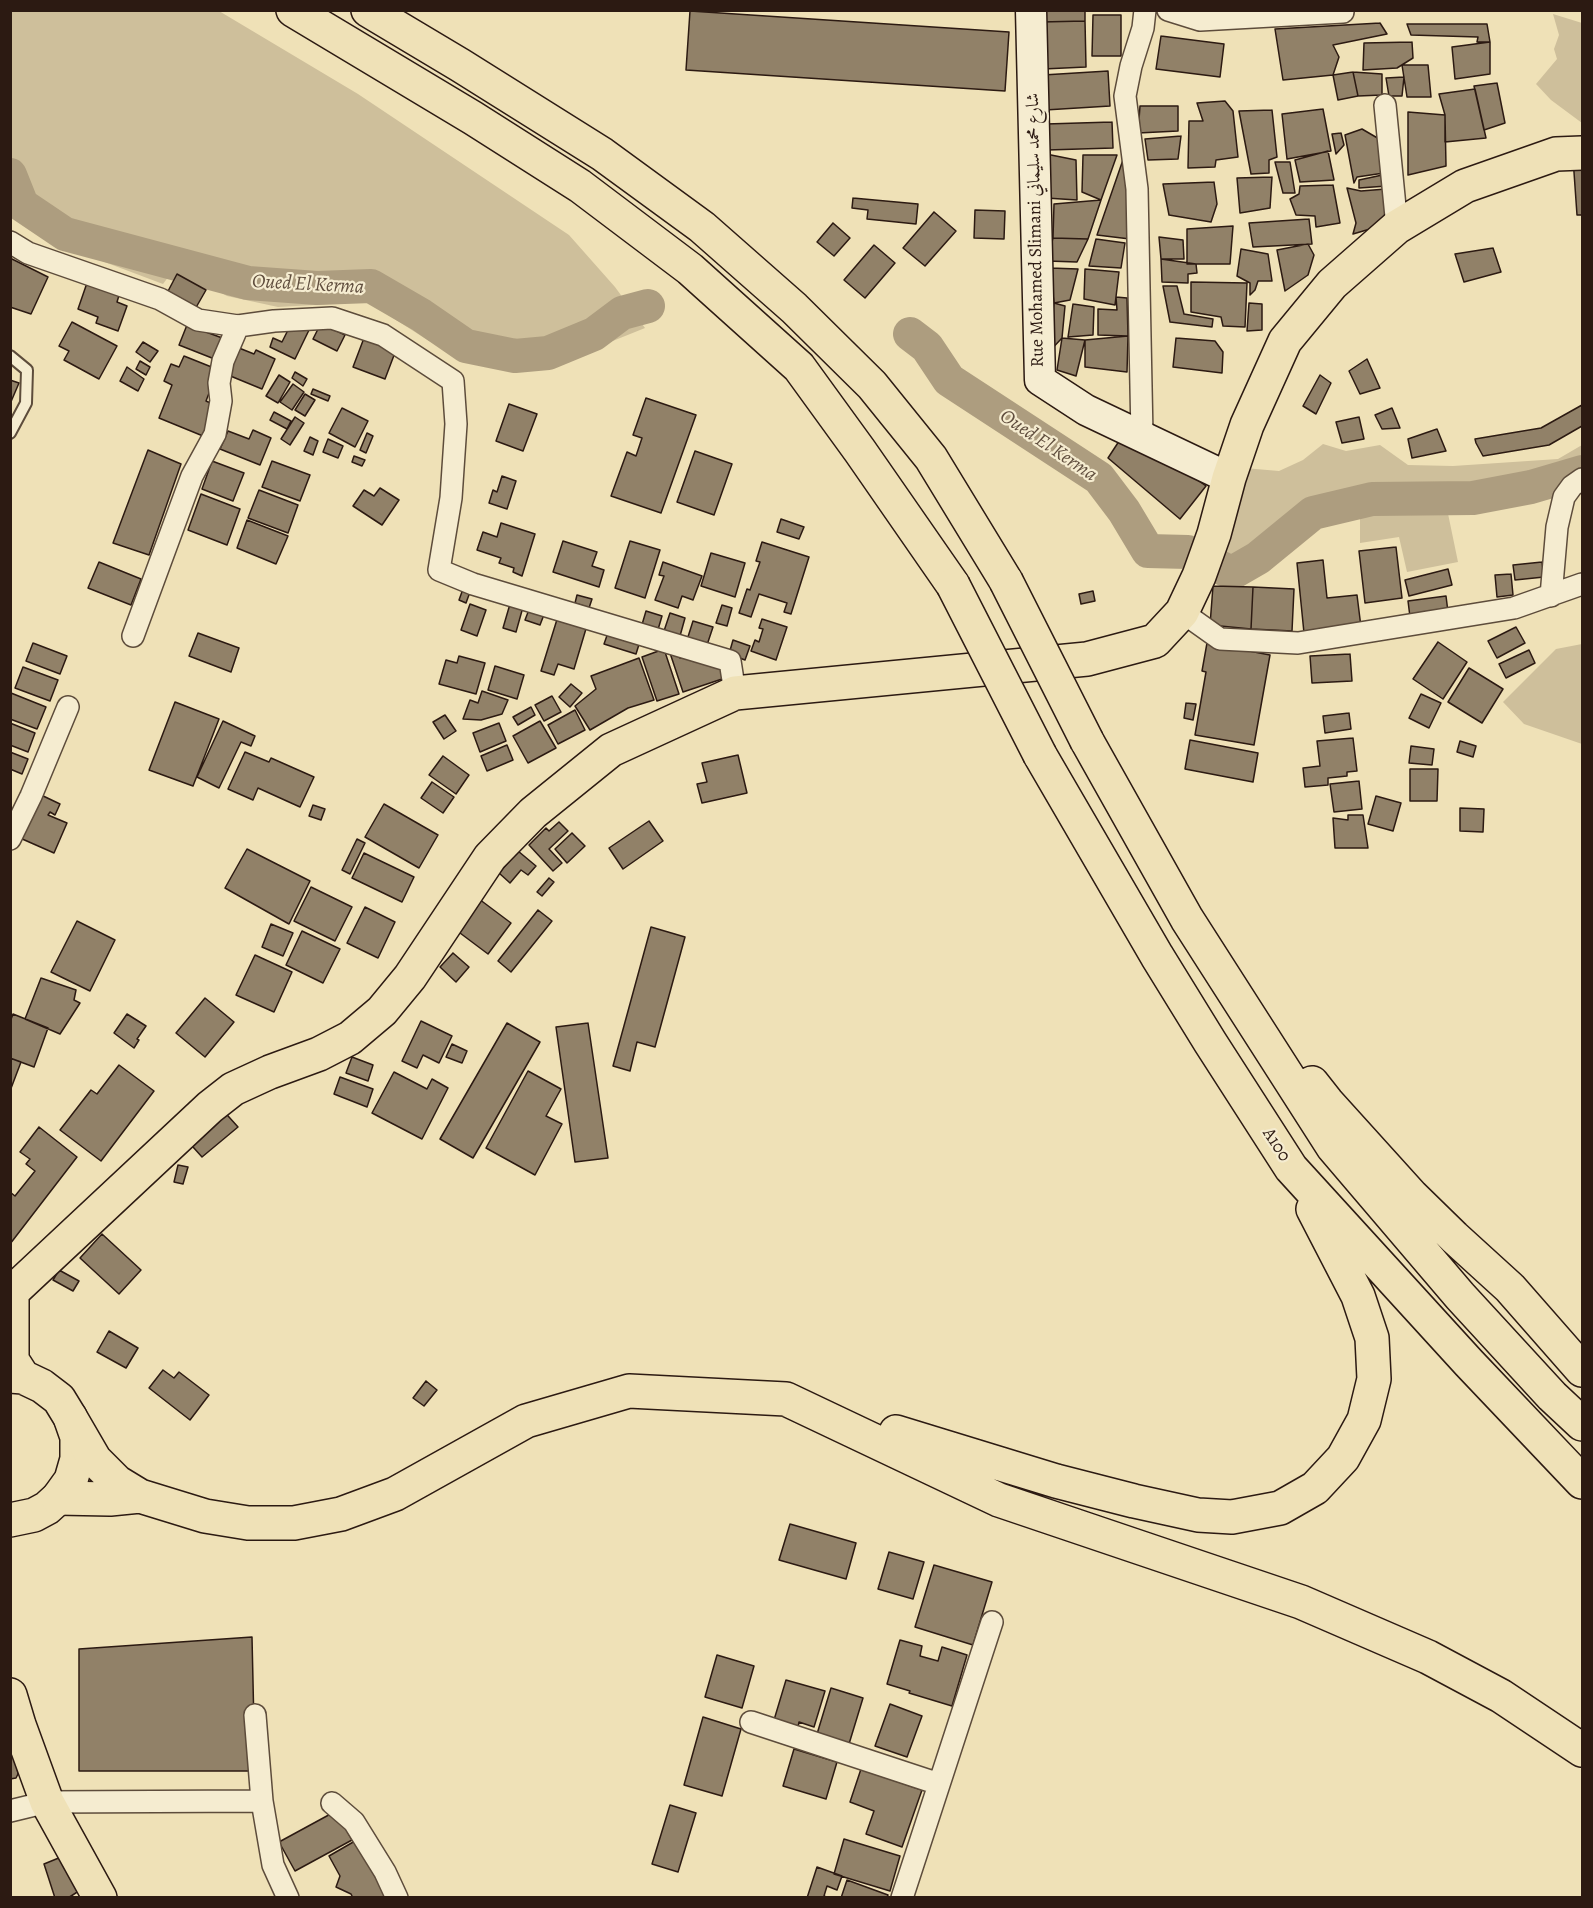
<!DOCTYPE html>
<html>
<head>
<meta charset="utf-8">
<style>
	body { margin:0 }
	#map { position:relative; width:1593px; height:1908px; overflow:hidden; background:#efe1b7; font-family:Alegreya,serif }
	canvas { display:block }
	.frame { position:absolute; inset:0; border:12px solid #2c1a12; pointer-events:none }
</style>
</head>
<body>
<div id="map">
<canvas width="1593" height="1908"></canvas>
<div class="frame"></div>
</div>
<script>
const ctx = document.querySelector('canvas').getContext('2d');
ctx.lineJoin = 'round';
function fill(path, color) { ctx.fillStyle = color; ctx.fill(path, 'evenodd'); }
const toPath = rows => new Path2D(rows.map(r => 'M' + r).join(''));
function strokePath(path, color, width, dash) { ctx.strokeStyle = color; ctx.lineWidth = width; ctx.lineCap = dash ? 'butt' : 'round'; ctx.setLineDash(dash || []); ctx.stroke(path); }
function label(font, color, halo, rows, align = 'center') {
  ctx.font = font + ' Alegreya,Amiri,serif'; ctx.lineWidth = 4.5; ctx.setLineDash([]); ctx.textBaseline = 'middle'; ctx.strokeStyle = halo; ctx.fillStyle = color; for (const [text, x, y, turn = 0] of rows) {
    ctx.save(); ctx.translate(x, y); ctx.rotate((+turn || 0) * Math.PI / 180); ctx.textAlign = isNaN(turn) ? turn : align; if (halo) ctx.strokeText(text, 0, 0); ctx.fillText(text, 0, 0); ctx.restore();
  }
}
fill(toPath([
	[10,11,219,11,358,94,569,235,615,287,645,328,568,359,487,363,429,341,368,302,278,307,227,296,175,268,163,284,62,246,13,211,11,206],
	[1553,14,1582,23,1582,123,1551,100,1536,84,1557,59,1554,49,1559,35],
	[1323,444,1346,451,1380,445,1408,465,1453,466,1558,459,1582,445,1582,471,1466,489,1364,493,1290,513,1259,547,1232,562,1218,561,1244,468,1279,471,1303,460],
	[1446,504,1458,562,1407,572,1399,537,1360,543,1360,511,1379,507],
	[1582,644,1582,744,1524,724,1503,702,1556,649]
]), '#cebf9b');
strokePath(toPath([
	[10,175,22,205,65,234,248,283,317,288,371,286,421,315,466,346,515,356,548,353,594,334,622,313,648,306],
	[910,334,927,347,949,380,1099,478,1124,511,1148,551,1188,552,1232,573,1258,558,1313,513,1372,499,1473,498,1531,487,1582,472]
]), '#ad9d7f', 34);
const building = toPath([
	[1040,10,1085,10,1085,21,1041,22,1040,10],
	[690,11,1009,32,1005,91,686,70,690,11],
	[1093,15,1121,15,1121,56,1092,56,1093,15],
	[1085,21,1086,67,1043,69,1041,22,1085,21],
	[1380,23,1387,34,1333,45,1339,57,1333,75,1283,80,1275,29,1380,23],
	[1407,24,1487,24,1490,42,1477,42,1478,37,1411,35,1407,24],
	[1161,36,1224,44,1220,77,1156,69,1161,36],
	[1412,42,1413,58,1397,68,1363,70,1364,43,1412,42],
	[1490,42,1490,74,1455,79,1452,47,1490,42],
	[1402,65,1428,65,1431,97,1407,97,1402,65],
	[1108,71,1110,106,1045,110,1043,75,1108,71],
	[1353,72,1382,74,1382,95,1358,96,1353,72],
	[1353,72,1358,96,1338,100,1333,75,1353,72],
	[1404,77,1402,96,1389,96,1386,78,1404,77],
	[1497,83,1505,123,1484,130,1474,86,1497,83],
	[1475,89,1486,138,1445,142,1445,115,1439,94,1475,89],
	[1225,101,1233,111,1238,157,1216,160,1215,167,1188,168,1189,121,1203,121,1197,103,1225,101],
	[1140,106,1178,106,1178,131,1138,133,1140,106],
	[1323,109,1331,151,1287,159,1282,114,1323,109],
	[1272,110,1277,157,1269,160,1269,173,1251,174,1239,111,1272,110],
	[1408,112,1445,115,1446,166,1408,175,1408,112],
	[1112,122,1113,148,1047,150,1046,124,1112,122],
	[1362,129,1386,143,1384,173,1357,177,1354,183,1345,135,1362,129],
	[1341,133,1344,145,1336,154,1332,134,1341,133],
	[1181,136,1178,159,1148,160,1145,139,1181,136],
	[1328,151,1334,180,1300,182,1295,160,1328,151],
	[1046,154,1076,160,1077,200,1046,198,1046,154],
	[1125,154,1130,239,1097,235,1125,154],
	[1083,155,1117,155,1101,200,1082,192,1083,155],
	[1582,157,1582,215,1577,215,1573,158,1582,157],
	[1275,162,1290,162,1295,193,1283,193,1275,162],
	[1387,174,1387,186,1359,188,1359,180,1387,174],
	[1272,177,1270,208,1240,213,1237,178,1272,177],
	[1214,182,1217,204,1211,222,1169,215,1163,184,1214,182],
	[1333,185,1340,223,1316,227,1315,216,1296,215,1290,199,1299,194,1300,186,1333,185],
	[1347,188,1361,191,1386,189,1387,224,1353,234,1356,223,1347,188],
	[853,198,918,204,916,224,867,219,868,210,852,208,853,198],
	[1101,200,1088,239,1053,238,1054,204,1101,200],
	[975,210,1005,211,1004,239,974,238,975,210],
	[934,212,956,231,925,266,903,248,934,212],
	[1309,219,1312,244,1253,247,1249,223,1309,219],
	[833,223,850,238,834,256,817,242,833,223],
	[1233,226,1230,264,1187,264,1187,229,1233,226],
	[1159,237,1183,240,1184,259,1161,259,1159,237],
	[1053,238,1088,239,1077,262,1047,261,1053,238],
	[1096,239,1125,243,1121,268,1089,266,1096,239],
	[1308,244,1314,255,1308,275,1285,291,1277,250,1308,244],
	[874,245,895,263,865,298,844,280,874,245],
	[1493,248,1501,272,1464,282,1455,254,1493,248],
	[1241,249,1268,254,1272,281,1258,281,1255,290,1250,295,1250,283,1237,276,1241,249],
	[10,258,48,277,31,314,10,307,10,258],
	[1161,259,1196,264,1197,273,1188,274,1188,283,1162,282,1161,259],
	[1050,268,1078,269,1070,300,1054,303,1050,268],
	[1085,269,1119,272,1115,305,1084,299,1085,269],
	[177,274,206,290,194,311,166,295,177,274],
	[88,280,120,292,117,302,127,306,118,331,96,323,98,317,78,309,88,280],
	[1191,282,1247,283,1245,327,1223,326,1221,317,1191,312,1191,282],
	[1163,286,1177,286,1184,314,1213,319,1212,327,1170,322,1163,286],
	[1116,297,1127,298,1128,336,1098,335,1098,309,1117,310,1116,297],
	[1054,303,1065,306,1062,338,1046,355,1054,303],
	[1249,303,1262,304,1262,330,1247,331,1249,303],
	[1073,304,1094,307,1093,335,1068,337,1073,304],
	[72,322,117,346,99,379,64,360,69,351,59,346,72,322],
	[321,323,345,335,337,351,313,339,321,323],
	[291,324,310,328,295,359,270,347,273,338,282,342,291,324],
	[187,325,225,339,217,360,179,345,187,325],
	[1128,336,1127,372,1085,367,1085,340,1128,336],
	[364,338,396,350,385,379,353,367,364,338],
	[1062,338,1085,340,1076,376,1057,370,1062,338],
	[1176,338,1215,341,1223,352,1222,373,1173,367,1176,338],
	[143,342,158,351,150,362,136,352,143,342],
	[239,348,254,354,256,350,275,359,262,389,228,375,239,348],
	[184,356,214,368,209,381,213,383,206,401,215,405,203,436,159,418,172,385,164,381,171,364,179,367,184,356],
	[1367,359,1380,388,1360,394,1349,371,1367,359],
	[140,361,150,367,146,375,136,369,140,361],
	[127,367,144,379,138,391,120,381,127,367],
	[295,372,307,379,303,386,292,378,295,372],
	[279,375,290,382,278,403,266,396,279,375],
	[1320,375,1331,383,1316,414,1303,406,1320,375],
	[10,380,19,383,10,404,10,380],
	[293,384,304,392,292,410,280,402,293,384],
	[313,389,330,396,328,401,311,394,313,389],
	[305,394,315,400,305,416,295,410,305,394],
	[646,398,696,415,661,513,611,496,627,452,636,456,642,438,633,435,646,398],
	[509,404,537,414,523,451,496,441,509,404],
	[1582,405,1582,426,1549,445,1483,456,1476,443,1475,439,1541,428,1582,405],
	[342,408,368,421,355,447,329,433,342,408],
	[1392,408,1400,428,1382,429,1375,415,1392,408],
	[274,412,291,421,287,429,270,420,274,412],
	[295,417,304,423,290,445,281,439,295,417],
	[1359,417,1364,439,1342,443,1336,422,1359,417],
	[1127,429,1206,486,1180,519,1108,458,1127,429],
	[1437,429,1446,451,1412,458,1408,439,1437,429],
	[253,430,271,438,260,465,220,449,228,431,249,439,253,430],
	[367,433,373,436,366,453,360,450,367,433],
	[310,437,318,441,313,455,304,451,310,437],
	[328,439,343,446,338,458,323,452,328,439],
	[148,450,181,464,149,555,113,543,148,450],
	[695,451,732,464,714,515,677,502,695,451],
	[354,456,365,460,362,466,352,462,354,456],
	[212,461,244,473,233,501,202,489,212,461],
	[272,461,310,475,300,501,262,487,272,461],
	[502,476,516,481,507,509,489,503,493,490,497,492,502,476],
	[380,488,399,500,382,525,353,506,364,490,374,496,380,488],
	[259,490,298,505,288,533,248,518,259,490],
	[201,494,240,509,227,545,188,530,201,494],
	[781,519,804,527,799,539,777,532,781,519],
	[247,520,288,536,276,564,237,548,247,520],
	[501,523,535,534,522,576,513,572,514,568,499,563,501,558,477,550,483,532,497,537,501,523],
	[563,541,597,552,592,566,604,570,599,587,553,572,563,541],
	[630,541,660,550,645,598,615,588,630,541],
	[762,542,809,557,791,614,784,612,787,603,759,594,751,617,739,613,747,589,750,590,760,562,756,561,762,542],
	[1396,547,1402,598,1365,603,1359,551,1396,547],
	[711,553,745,563,735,597,701,586,711,553],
	[1323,560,1327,598,1357,595,1361,627,1304,633,1297,563,1323,560],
	[99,562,141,579,131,605,88,588,99,562],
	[663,562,702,576,693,600,682,596,678,608,655,600,664,576,659,575,663,562],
	[1542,562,1544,577,1515,580,1513,565,1542,562],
	[1448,569,1452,585,1409,596,1405,580,1448,569],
	[1511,574,1513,595,1497,597,1495,575,1511,574],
	[1213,586,1253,587,1251,629,1210,625,1213,586],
	[1253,587,1294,589,1292,631,1251,629,1253,587],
	[463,589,470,592,466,603,459,600,463,589],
	[1093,591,1095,601,1081,604,1079,594,1093,591],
	[577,595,592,599,589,608,575,603,577,595],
	[1446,596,1448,612,1410,617,1408,601,1446,596],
	[470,604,486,610,477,636,461,630,470,604],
	[510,604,523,607,516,632,503,628,510,604],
	[722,605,732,608,727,626,716,623,722,605],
	[530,607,545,612,540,625,525,620,530,607],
	[646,611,662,616,657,633,641,628,646,611],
	[559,613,588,622,574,669,558,664,554,675,541,671,559,613],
	[670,613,685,618,680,636,664,631,670,613],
	[762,619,787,627,776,660,751,651,755,640,759,642,763,629,759,628,762,619],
	[693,621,713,627,707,645,687,640,693,621],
	[610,627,641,638,636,654,604,644,610,627],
	[1516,627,1525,643,1497,658,1488,641,1516,627],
	[198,633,239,648,231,672,189,656,198,633],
	[733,640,750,646,745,660,729,654,733,640],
	[1438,642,1467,662,1443,699,1413,679,1438,642],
	[33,643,67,656,60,674,26,661,33,643],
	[1207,643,1270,655,1254,745,1195,735,1206,672,1202,671,1207,643],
	[664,649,679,694,657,701,642,657,664,649],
	[1529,650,1535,663,1506,678,1499,664,1529,650],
	[678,651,680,658,690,655,724,663,728,677,683,692,670,653,678,651],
	[1350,654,1352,681,1312,683,1310,656,1350,654],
	[459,656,485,663,476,694,439,684,446,660,457,663,459,656],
	[639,658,654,700,628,708,590,730,575,706,596,689,591,676,639,658],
	[495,666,524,675,517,699,488,690,495,666],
	[23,667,58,680,50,701,15,688,23,667],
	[1469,668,1503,689,1482,723,1448,702,1469,668],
	[571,684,582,693,570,707,559,697,571,684],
	[482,691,508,700,502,714,481,720,463,719,470,700,478,703,482,691],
	[11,693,46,707,37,729,10,719,11,693],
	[1421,694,1441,703,1429,728,1409,718,1421,694],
	[552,696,561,712,544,721,535,705,552,696],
	[175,702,219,719,193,786,149,770,175,702],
	[1186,703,1196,704,1193,720,1184,718,1186,703],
	[531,707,535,715,518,725,513,717,531,707],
	[575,710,585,730,558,744,548,725,575,710],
	[1349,713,1351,729,1325,733,1323,716,1349,713],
	[445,715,456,731,444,739,433,722,445,715],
	[223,721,255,736,251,746,241,742,219,788,197,777,223,721],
	[540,721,556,748,528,763,513,736,540,721],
	[10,723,35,733,28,752,10,745,10,723],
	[499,723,506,741,480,752,473,733,499,723],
	[1353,738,1357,771,1347,772,1347,776,1328,778,1328,785,1305,787,1303,768,1320,766,1317,741,1353,738],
	[1190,740,1258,753,1253,782,1185,769,1190,740],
	[1460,741,1476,746,1473,757,1457,752,1460,741],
	[507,745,513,760,487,771,481,756,507,745],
	[1411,746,1434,749,1432,765,1409,763,1411,746],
	[10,752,28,759,22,774,10,769,10,752],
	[245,752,269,762,271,758,314,777,300,807,258,788,253,800,228,789,245,752],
	[738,755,747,793,702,803,697,784,707,782,702,763,738,755],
	[443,756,469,775,456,794,429,775,443,756],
	[1410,769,1438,769,1437,801,1410,801,1410,769],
	[1359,781,1362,809,1334,812,1330,784,1359,781],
	[432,782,454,797,443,813,421,798,432,782],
	[39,794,60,804,55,815,50,812,48,815,67,823,54,853,20,838,39,794],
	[1376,796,1401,803,1393,831,1368,824,1376,796],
	[384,804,438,835,419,868,365,837,384,804],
	[313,805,325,809,321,820,309,816,313,805],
	[1460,808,1484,809,1483,832,1460,831,1460,808],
	[1348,815,1363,815,1368,848,1335,848,1333,818,1348,820,1348,815],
	[649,821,663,841,623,869,609,848,649,821],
	[559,822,568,831,549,849,562,863,553,871,529,845,546,828,549,831,559,822],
	[572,833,585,846,567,863,555,849,572,833],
	[357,839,365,843,350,874,342,870,357,839],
	[247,849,310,881,289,924,225,888,247,849],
	[518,851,536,866,528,875,521,870,510,883,499,873,518,851],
	[364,853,414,877,402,902,352,878,364,853],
	[549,878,554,882,542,896,537,892,549,878],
	[311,887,352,907,335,941,294,921,311,887],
	[479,899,511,923,488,954,456,930,479,899],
	[365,907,395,922,378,958,347,943,365,907],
	[538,910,552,921,511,972,498,961,538,910],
	[77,921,115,940,90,991,51,972,77,921],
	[271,924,293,933,283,956,262,947,271,924],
	[651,927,685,937,655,1047,637,1042,630,1071,613,1066,651,927],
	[302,931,340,949,323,983,286,965,302,931],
	[453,953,469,967,456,982,440,967,453,953],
	[255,955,292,972,274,1012,236,995,255,955],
	[41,978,76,990,74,1000,80,1003,60,1034,25,1019,41,978],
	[205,998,234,1022,205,1057,176,1033,205,998],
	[13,1014,48,1028,34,1067,10,1058,10,1022,13,1014],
	[127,1014,146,1026,137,1039,139,1040,134,1048,114,1033,127,1014],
	[421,1021,452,1036,439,1063,423,1055,417,1068,402,1061,421,1021],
	[507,1023,540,1042,473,1158,440,1139,507,1023],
	[588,1023,608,1158,575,1162,556,1027,588,1023],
	[452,1044,467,1051,462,1063,446,1057,452,1044],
	[352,1057,373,1065,368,1081,346,1073,352,1057],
	[10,1058,21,1062,10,1091,10,1058],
	[119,1065,154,1091,101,1161,60,1130,91,1090,97,1094,119,1065],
	[528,1071,561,1089,546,1116,562,1124,535,1175,486,1148,528,1071],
	[394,1072,427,1089,432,1079,448,1088,422,1139,372,1113,394,1072],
	[340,1077,373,1089,367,1107,334,1094,340,1077],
	[220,1107,238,1127,202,1157,184,1137,220,1107],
	[39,1127,77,1157,10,1244,10,1192,15,1196,35,1171,26,1164,30,1159,20,1152,39,1127],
	[178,1165,188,1167,183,1184,174,1182,178,1165],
	[102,1234,141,1270,119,1294,80,1258,102,1234],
	[59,1270,79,1281,73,1291,53,1280,59,1270],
	[109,1331,138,1348,126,1368,97,1352,109,1331],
	[163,1370,174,1378,179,1372,209,1395,190,1420,149,1388,163,1370],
	[426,1381,437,1390,424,1406,413,1398,426,1381],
	[790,1524,856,1543,846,1579,779,1560,790,1524],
	[889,1552,924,1562,913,1599,878,1589,889,1552],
	[934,1565,992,1582,973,1645,915,1627,934,1565],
	[252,1637,255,1771,79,1771,79,1649,252,1637],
	[900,1640,922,1646,920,1656,938,1661,942,1647,967,1655,952,1706,909,1693,910,1691,887,1684,900,1640],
	[717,1655,754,1666,742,1708,705,1697,717,1655],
	[786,1680,825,1691,814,1727,799,1722,798,1727,774,1720,786,1680],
	[831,1688,863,1698,849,1744,817,1734,831,1688],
	[890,1704,922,1716,907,1757,875,1746,890,1704],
	[703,1717,741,1729,722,1796,684,1785,703,1717],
	[12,1733,18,1774,16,1778,10,1779,10,1734,12,1733],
	[794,1749,837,1762,826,1799,783,1786,794,1749],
	[861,1769,922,1790,902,1847,866,1834,874,1811,850,1802,861,1769],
	[670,1805,696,1813,678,1872,652,1864,670,1805],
	[336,1811,352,1840,295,1871,279,1842,336,1811],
	[844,1839,900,1856,890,1891,834,1874,844,1839],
	[355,1841,385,1894,383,1898,353,1898,351,1894,336,1887,340,1876,329,1856,355,1841],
	[66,1855,85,1887,68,1898,55,1898,44,1864,66,1855],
	[817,1867,842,1876,837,1890,827,1886,824,1896,829,1898,807,1898,817,1867],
	[847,1880,888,1895,887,1898,841,1898,847,1880]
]);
fill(building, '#918168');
strokePath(building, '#2c1a12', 1.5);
const lane = toPath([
	[10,356,27,370,26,403,10,433]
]);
const street = toPath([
	[1168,10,1200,20,1343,12,1343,10],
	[1385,105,1397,227],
	[10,242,28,253,160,299,198,320,238,326,274,321,332,318,383,335,453,381,456,424,451,498,439,570,473,584,730,661,735,693],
	[1142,436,1137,189,1125,96,1131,66,1143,28,1145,10],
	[1551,596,1557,527,1564,497,1572,486,1582,479],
	[1182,612,1220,639,1298,643,1514,608,1582,584],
	[133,636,192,476,215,434,221,401,219,383,223,361,238,326],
	[10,839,31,796,68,707],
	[255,1715,262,1801,273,1865,288,1898],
	[751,1722,939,1784],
	[332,1803,354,1822,385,1872,397,1898],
	[10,1811,47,1802,262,1801],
	[902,1898,992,1622]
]);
const secondary = toPath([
	[1031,10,1040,380,1086,410,1229,478]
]);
const primary = toPath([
	[12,1293,12,1360,23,1377],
	[10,1294,210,1107,233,1089,270,1072,319,1054,350,1038,382,1011,410,977,490,857,533,813,611,750,735,693,1087,659,1155,641,1182,612,1199,576,1214,534,1229,478,1247,425,1285,341,1332,284,1397,227,1465,186,1556,154,1582,153],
	[10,1376,23,1377,42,1386,59,1399,70,1417,77,1437,77,1459,71,1480,58,1498,47,1508,34,1515,10,1520],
	[10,1695,19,1725,47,1802,100,1898]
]);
const highway = toPath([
	[293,10,473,118,580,186,690,269,799,367,860,451,953,585],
	[368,10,460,65,602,154,702,227,794,308,872,385,931,458,1006,581],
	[1087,741,1187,919,1333,1147,1460,1296,1552,1396,1582,1424],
	[1040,755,1157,956,1210,1042,1291,1168,1469,1363,1582,1482],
	[1312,1083,1327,1102,1412,1196,1454,1237,1510,1288,1582,1370],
	[70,1417,95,1460,117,1482,140,1496,205,1516,248,1523,294,1523,341,1514,395,1494,526,1421,629,1391,786,1399,999,1500,1301,1602,1428,1657,1501,1696,1582,1750],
	[896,1432,1056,1481,1134,1501,1198,1515,1232,1517,1280,1508,1315,1488,1343,1458,1364,1420,1374,1379,1372,1338,1358,1296,1313,1209],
	[58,1498,110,1499,140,1496]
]);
strokePath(lane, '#5d4c3b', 14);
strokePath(street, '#5d4c3b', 24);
strokePath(secondary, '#2c1a12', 33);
strokePath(primary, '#2c1a12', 36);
strokePath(highway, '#2c1a12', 36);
strokePath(lane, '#f5ecd0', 10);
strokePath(street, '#f5ecd0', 21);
strokePath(secondary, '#f5ecd0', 30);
strokePath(primary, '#efe1b7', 33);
strokePath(highway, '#efe1b7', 33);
const highwayBridge = toPath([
	[1006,581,1087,741],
	[953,585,1040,755]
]);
strokePath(highwayBridge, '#2c1a12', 36, []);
strokePath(highwayBridge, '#efe1b7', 33);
label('18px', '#2c1a12', '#f5ecd0', [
	["Rue Mohamed Slimani شارع محمد سليماني",1036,230,-91],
	["A100",1276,1145,57]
]);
label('italic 20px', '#604e3e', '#f5ecd0', [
	["Oued El Kerma",308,285,3],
	["Oued El Kerma",1048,446,34]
]);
</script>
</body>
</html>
